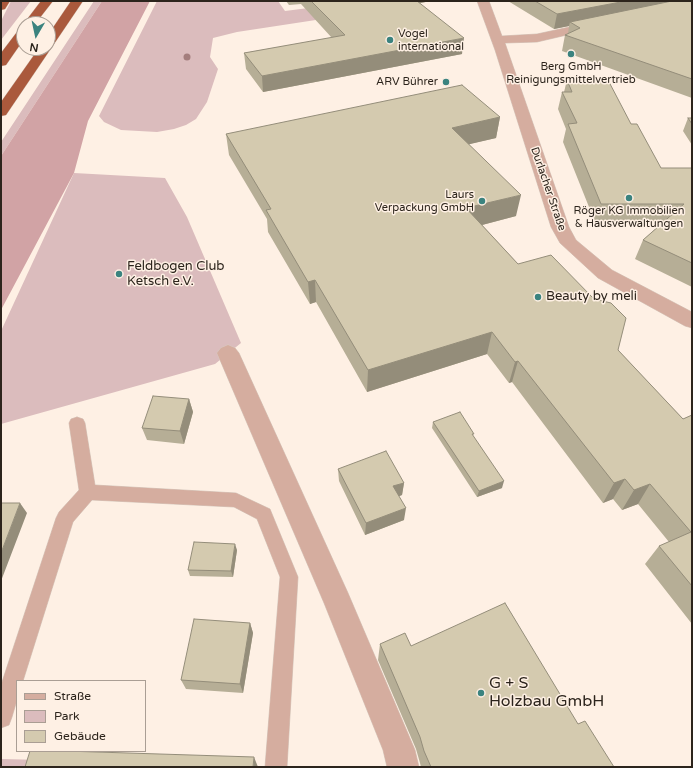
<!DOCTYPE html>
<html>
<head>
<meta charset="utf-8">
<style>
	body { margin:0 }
	#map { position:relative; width:693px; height:768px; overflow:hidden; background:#fef0e4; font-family:"Varela Round",sans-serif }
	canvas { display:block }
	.frame { position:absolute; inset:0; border:2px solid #2c241c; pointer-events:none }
	.legend { position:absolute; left:16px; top:680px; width:130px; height:72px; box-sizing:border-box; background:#fef0e4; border:1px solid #aa9e94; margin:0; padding:5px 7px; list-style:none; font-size:12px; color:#2c241c }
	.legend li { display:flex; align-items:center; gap:8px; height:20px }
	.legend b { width:20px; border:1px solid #aa9e94 }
	.north { position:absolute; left:16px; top:16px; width:40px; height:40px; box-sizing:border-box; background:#fef0e4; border:1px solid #aa9e94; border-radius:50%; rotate:189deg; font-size:11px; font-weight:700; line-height:16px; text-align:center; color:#2c241c }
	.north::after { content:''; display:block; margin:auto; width:14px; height:18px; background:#3b837f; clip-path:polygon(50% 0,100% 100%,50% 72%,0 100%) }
</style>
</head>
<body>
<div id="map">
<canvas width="693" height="768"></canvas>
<div class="frame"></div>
<ul class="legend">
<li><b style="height:5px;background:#d5ad9f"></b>Straße</li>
<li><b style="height:11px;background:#dbbcbd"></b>Park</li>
<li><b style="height:11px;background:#d4caaf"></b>Gebäude</li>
</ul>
<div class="north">N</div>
</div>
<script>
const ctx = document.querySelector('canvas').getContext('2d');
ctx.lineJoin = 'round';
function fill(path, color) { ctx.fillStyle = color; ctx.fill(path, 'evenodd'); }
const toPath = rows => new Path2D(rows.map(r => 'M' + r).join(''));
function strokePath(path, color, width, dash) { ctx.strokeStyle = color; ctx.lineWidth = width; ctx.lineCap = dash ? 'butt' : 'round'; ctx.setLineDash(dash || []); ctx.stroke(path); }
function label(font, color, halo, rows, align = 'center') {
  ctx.font = font + ' "Varela Round",sans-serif'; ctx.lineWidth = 3; ctx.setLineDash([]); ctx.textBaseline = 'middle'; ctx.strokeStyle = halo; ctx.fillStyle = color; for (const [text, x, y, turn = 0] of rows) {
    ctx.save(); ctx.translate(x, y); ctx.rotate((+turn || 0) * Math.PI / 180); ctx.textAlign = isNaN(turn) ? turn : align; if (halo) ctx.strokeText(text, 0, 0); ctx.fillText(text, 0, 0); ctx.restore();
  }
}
fill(toPath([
	[11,1,31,1,1,40,1,21],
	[94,1,102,1,1,156,1,142],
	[157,1,278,1,285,11,332,5,342,16,237,32,213,38,210,57,218,69,207,102,196,119,186,125,174,129,157,132,121,130,104,122,99,116],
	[74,173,165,178,187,217,241,343,215,364,1,424,1,331],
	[1,759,45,760,43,767,1,767]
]), '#dbbcbd');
fill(toPath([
	[102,1,150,1,88,121,74,173,1,310,1,156]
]), '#d1a3a5');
const lane = toPath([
	[77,417,83,419,85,423,95,485,236,493,270,509,298,577,287,767,265,767,280,577,257,519,234,507,92,500,73,522,23,681,17,681,17,700,12,717,9,725,1,728,1,685,56,518,59,512,79,490,69,423,71,419,77,417]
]);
const street = toPath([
	[477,1,489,1,502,36,537,34,597,21,601,23,603,25,601,27,537,42,505,43,569,227,576,240,612,270,692,312,692,328,685,326,598,278,560,243,551,227,495,50,477,1],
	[228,345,235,348,239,353,348,593,415,750,419,767,387,767,383,750,324,603,217,353,221,348,228,345]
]);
const highway = toPath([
	[1,1,10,1,5,9,1,10,1,1],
	[41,1,53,1,35,24,24,24,24,25,23,24,25,22,41,1],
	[71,1,83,1,6,115,1,116,1,102,39,48,48,48,48,35,71,1],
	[24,27,24,39,6,65,1,66,1,53,20,28,24,27]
]);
strokePath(lane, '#d8cbc0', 1);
strokePath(street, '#d8cbc0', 1);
strokePath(highway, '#d8cbc0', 1);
fill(lane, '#d5ad9f');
fill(street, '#d5ad9f');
fill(highway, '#aa593c');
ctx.fillStyle = '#a47e7d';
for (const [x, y] of [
	[187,57]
]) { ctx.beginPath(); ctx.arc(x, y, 3.5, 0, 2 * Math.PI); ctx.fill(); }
fill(toPath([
	[286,1,431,1,420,3,462,54,263,92,246,69,244,53,332,38,301,4,289,5],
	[508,1,692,1,692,98,562,51,565,35,568,34,569,26,554,29],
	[567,80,631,124,661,168,692,168,692,287,635,259,643,240,662,223,595,222,563,142,566,129,558,109,562,92,564,92],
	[500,117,496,138,469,144,516,216,482,225,518,264,618,350,683,419,692,415,692,624,645,564,659,546,669,542,638,504,622,510,613,499,603,503,512,382,509,383,487,354,367,392,316,302,310,304,268,232,267,219,229,155,226,134],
	[688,118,692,118,692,145,683,131],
	[189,399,193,412,184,444,147,440,142,428],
	[433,422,473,437,502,488,477,497,432,428],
	[338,469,404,483,402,495,399,496,404,520,365,535,339,481],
	[237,550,233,577,190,576,188,570],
	[250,623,253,633,243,693,186,689,181,680],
	[380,644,411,646,578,724,614,767,421,767,420,763,416,749,378,660]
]), '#b6ae96');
fill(toPath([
	[404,1,431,1,404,6],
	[626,1,692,1,570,22,569,26,554,29,557,14],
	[464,38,462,54,263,92,262,76],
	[500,117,496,138,449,149,452,128],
	[521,195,516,216,463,230,466,208],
	[315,280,316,302,310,304,308,282],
	[492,332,487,354,367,392,368,370],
	[518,361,512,382,509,383,515,362],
	[189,399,193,412,184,444,180,431],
	[625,479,613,499,603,503,614,483],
	[504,481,502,488,477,497,479,491],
	[404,483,402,495,392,499,393,486],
	[650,484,638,504,622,510,634,490],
	[20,503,27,513,1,581,1,553],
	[406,508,404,520,365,535,366,523],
	[235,544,237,550,233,577,231,571],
	[250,623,253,633,243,693,240,684],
	[254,757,258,767,253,767]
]), '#948d7a');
const building = toPath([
	[311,1,417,1,464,38,262,76,244,53,345,35,311,1],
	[535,1,626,1,557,14,535,1],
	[672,1,692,1,692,79,565,35,580,28,570,22,672,1],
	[567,80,608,80,631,124,637,124,661,168,692,168,692,263,643,240,684,204,601,204,568,124,577,123,562,92,572,92,567,80],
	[462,85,500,117,452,128,521,195,466,208,518,264,551,255,594,299,611,303,626,318,618,350,683,419,692,415,692,586,659,546,691,532,650,484,634,490,625,479,614,483,518,361,515,362,492,332,368,370,315,280,308,282,266,210,271,209,226,134,462,85],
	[688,118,692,118,692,124,688,118],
	[153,396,189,399,180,431,142,428,153,396],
	[460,412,474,434,472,434,504,481,479,491,433,422,460,412],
	[386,451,404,483,393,486,406,508,366,523,338,469,386,451],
	[1,503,20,503,1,553,1,503],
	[194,542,235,544,231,571,188,570,194,542],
	[505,603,578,724,585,721,614,767,431,767,424,751,420,737,380,644,405,633,411,646,505,603],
	[194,619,250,623,240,684,181,680,194,619],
	[30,751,65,751,254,757,253,767,25,767,30,751]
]);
fill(building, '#d4caaf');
strokePath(building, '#948d7a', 1);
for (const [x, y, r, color] of [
	[390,40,4,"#3b837f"],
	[571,54,4,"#3b837f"],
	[446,82,4,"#3b837f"],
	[629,198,4,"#3b837f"],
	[482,201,4,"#3b837f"],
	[119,274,4,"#3b837f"],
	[538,297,4,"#3b837f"],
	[481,693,4,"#3b837f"]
]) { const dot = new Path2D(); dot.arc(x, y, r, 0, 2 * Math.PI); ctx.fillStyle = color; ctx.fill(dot); strokePath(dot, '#fef0e4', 1.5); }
label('11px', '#2c241c', '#fef0e4', [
	["Vogel",398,34,"left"],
	["international",398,47,"left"],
	["Berg GmbH",571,67],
	["Reinigungsmittelvertrieb",571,80],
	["ARV Bührer",438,82,"right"],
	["Laurs",474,195,"right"],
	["Verpackung GmbH",474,208,"right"],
	["Röger KG Immobilien",629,211],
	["& Hausverwaltungen",629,224]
]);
label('11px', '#2c241c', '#fef0e4', [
	["Durlacher Straße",548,189,71]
]);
label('13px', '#2c241c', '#fef0e4', [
	["Feldbogen Club",127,267],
	["Ketsch e.V.",127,282],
	["Beauty by meli",546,297]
], 'left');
label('16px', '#2c241c', '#fef0e4', [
	["G + S",489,684],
	["Holzbau GmbH",489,702]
], 'left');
</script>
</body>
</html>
